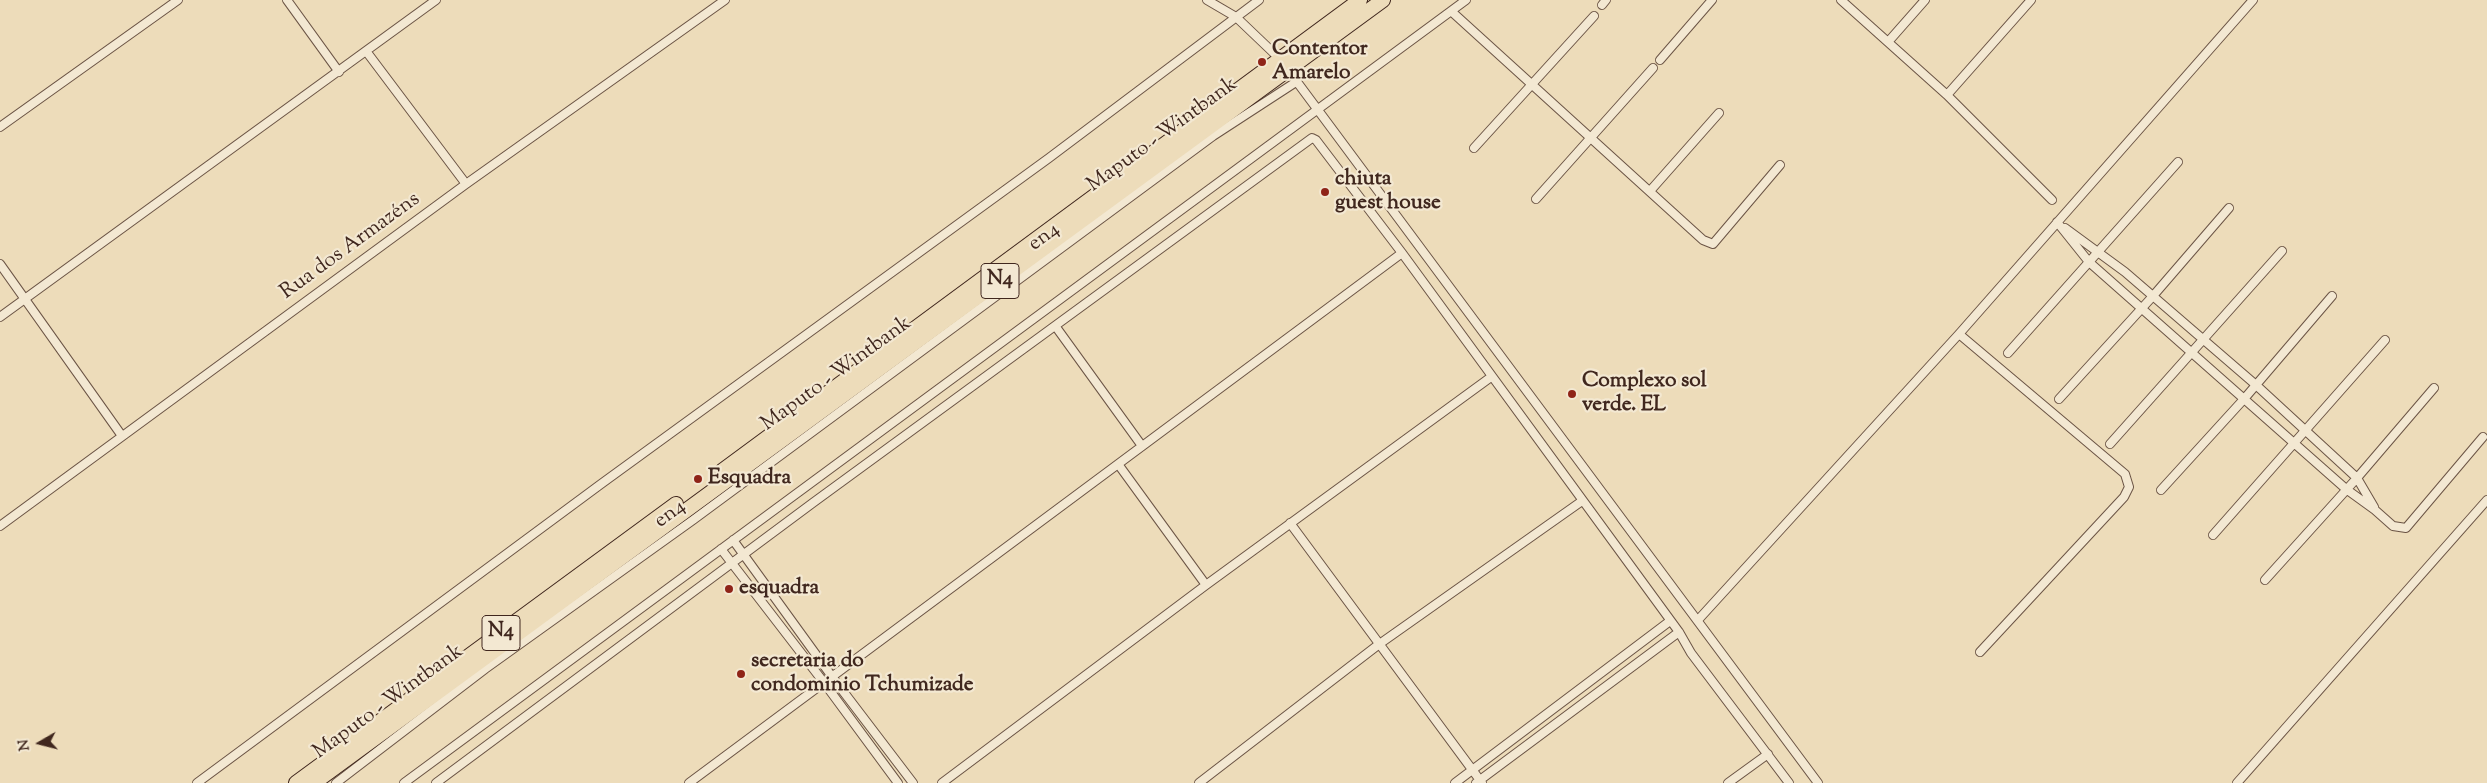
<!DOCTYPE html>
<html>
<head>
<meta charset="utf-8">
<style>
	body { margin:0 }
	#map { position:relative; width:2487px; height:783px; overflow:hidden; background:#eddcba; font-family:"Sorts Mill Goudy",serif }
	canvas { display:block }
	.north { position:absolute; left:15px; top:718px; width:50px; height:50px; -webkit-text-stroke:4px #f3e8d2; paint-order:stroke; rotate:262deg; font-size:14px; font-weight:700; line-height:20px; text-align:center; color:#40271e }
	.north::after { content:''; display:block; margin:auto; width:18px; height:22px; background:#40271e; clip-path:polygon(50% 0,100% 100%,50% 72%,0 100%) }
</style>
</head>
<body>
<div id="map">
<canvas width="2487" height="783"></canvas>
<div class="north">N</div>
</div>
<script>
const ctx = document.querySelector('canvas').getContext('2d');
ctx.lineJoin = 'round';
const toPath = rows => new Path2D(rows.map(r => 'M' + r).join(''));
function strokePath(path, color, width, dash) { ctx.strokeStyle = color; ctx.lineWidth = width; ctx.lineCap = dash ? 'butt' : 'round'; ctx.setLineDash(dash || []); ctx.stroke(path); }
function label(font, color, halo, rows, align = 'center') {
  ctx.font = font + ' "Sorts Mill Goudy",serif'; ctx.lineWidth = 4.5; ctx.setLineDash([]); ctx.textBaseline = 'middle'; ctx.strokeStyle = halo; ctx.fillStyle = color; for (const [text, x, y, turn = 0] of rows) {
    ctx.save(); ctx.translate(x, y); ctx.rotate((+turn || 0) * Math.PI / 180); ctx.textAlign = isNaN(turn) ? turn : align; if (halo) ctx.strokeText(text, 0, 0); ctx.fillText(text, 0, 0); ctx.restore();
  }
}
const street = toPath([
	[287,0,339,72],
	[1207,0,1236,17,1280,59,1818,783],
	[1841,0,1947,95,2052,200],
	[1602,5,1606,0],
	[1451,11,1703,240,1713,244,1780,165],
	[1888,42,1925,0],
	[366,51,466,184],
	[1660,60,1712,0],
	[1947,95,2031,0],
	[0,127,178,0],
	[1474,148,1594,16],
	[1650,191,1719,113],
	[1536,199,1653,68],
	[2057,222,2089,262,2346,489,2375,510,2393,526,2406,528,2483,437],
	[2065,228,2125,272,2256,385,2357,478,2374,507],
	[0,264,122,436],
	[0,317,436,0],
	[1056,327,1142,446],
	[1959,334,2125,474,2129,487,2124,497,1980,652],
	[2008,353,2178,162],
	[2059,399,2153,296,2229,208],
	[2110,444,2282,251],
	[1118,464,1206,585],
	[2161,490,2244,399,2332,296],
	[1290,523,1482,783],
	[0,526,466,184,725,0],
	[2213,535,2385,340],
	[733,540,833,678,913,783],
	[721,549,825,684,898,783],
	[2265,580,2357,478,2434,388],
	[1698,620,1959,334,2253,0],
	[197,783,601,484,1049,158,1259,0],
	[336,783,485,669,693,520,1213,136,1296,82],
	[404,783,1466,0],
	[436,783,814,502,1312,138,1316,140,1402,253,1679,632,1691,653,1789,783],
	[689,783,1402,253],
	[942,783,1206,585,1491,377],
	[1199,783,1378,645,1582,501],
	[1455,783,1670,621],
	[1476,783,1679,632],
	[1728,783,1768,754],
	[2237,783,2487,500]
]);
const highway = toPath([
	[722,471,1360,0],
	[296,783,676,504],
	[314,783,1383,0]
]);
strokePath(street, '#6b5445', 10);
strokePath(highway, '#40271e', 16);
strokePath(street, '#f3e8d2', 8);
strokePath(highway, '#eddcba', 14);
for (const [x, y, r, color] of [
	[1262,62,5,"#8f2418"],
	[1325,192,5,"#8f2418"],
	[1572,394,5,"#8f2418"],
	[698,479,5,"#8f2418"],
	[729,589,5,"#8f2418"],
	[741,674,5,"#8f2418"]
]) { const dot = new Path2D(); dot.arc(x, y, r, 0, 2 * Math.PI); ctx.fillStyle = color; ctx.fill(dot); strokePath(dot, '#f3e8d2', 2); }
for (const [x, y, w] of [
	[1000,281,38],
	[501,633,38]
]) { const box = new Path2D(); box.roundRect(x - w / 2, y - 17.5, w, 35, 4); ctx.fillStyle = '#f3e8d2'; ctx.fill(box); strokePath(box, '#40271e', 1); }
label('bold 20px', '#40271e', null, [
	["N4",1000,281],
	["N4",501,633]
]);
label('bold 21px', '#40271e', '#f3e8d2', [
	["Contentor",1272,50],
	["Amarelo",1272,74],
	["chiuta",1335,180],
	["guest house",1335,204],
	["Complexo sol",1582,382],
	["verde. EL",1582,406],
	["Esquadra",708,479],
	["esquadra",739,589],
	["secretaria do",751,662],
	["condominio Tchumizade",751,686]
], 'left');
label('21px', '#40271e', '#f3e8d2', [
	["Maputo - Wintbank",1163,136,-36],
	["en4",1045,238,-36],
	["Rua dos Armazéns",351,247,-36],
	["Maputo - Wintbank",837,375,-36],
	["en4",671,515,-36],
	["Maputo - Wintbank",389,703,-36]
]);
</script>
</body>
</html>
